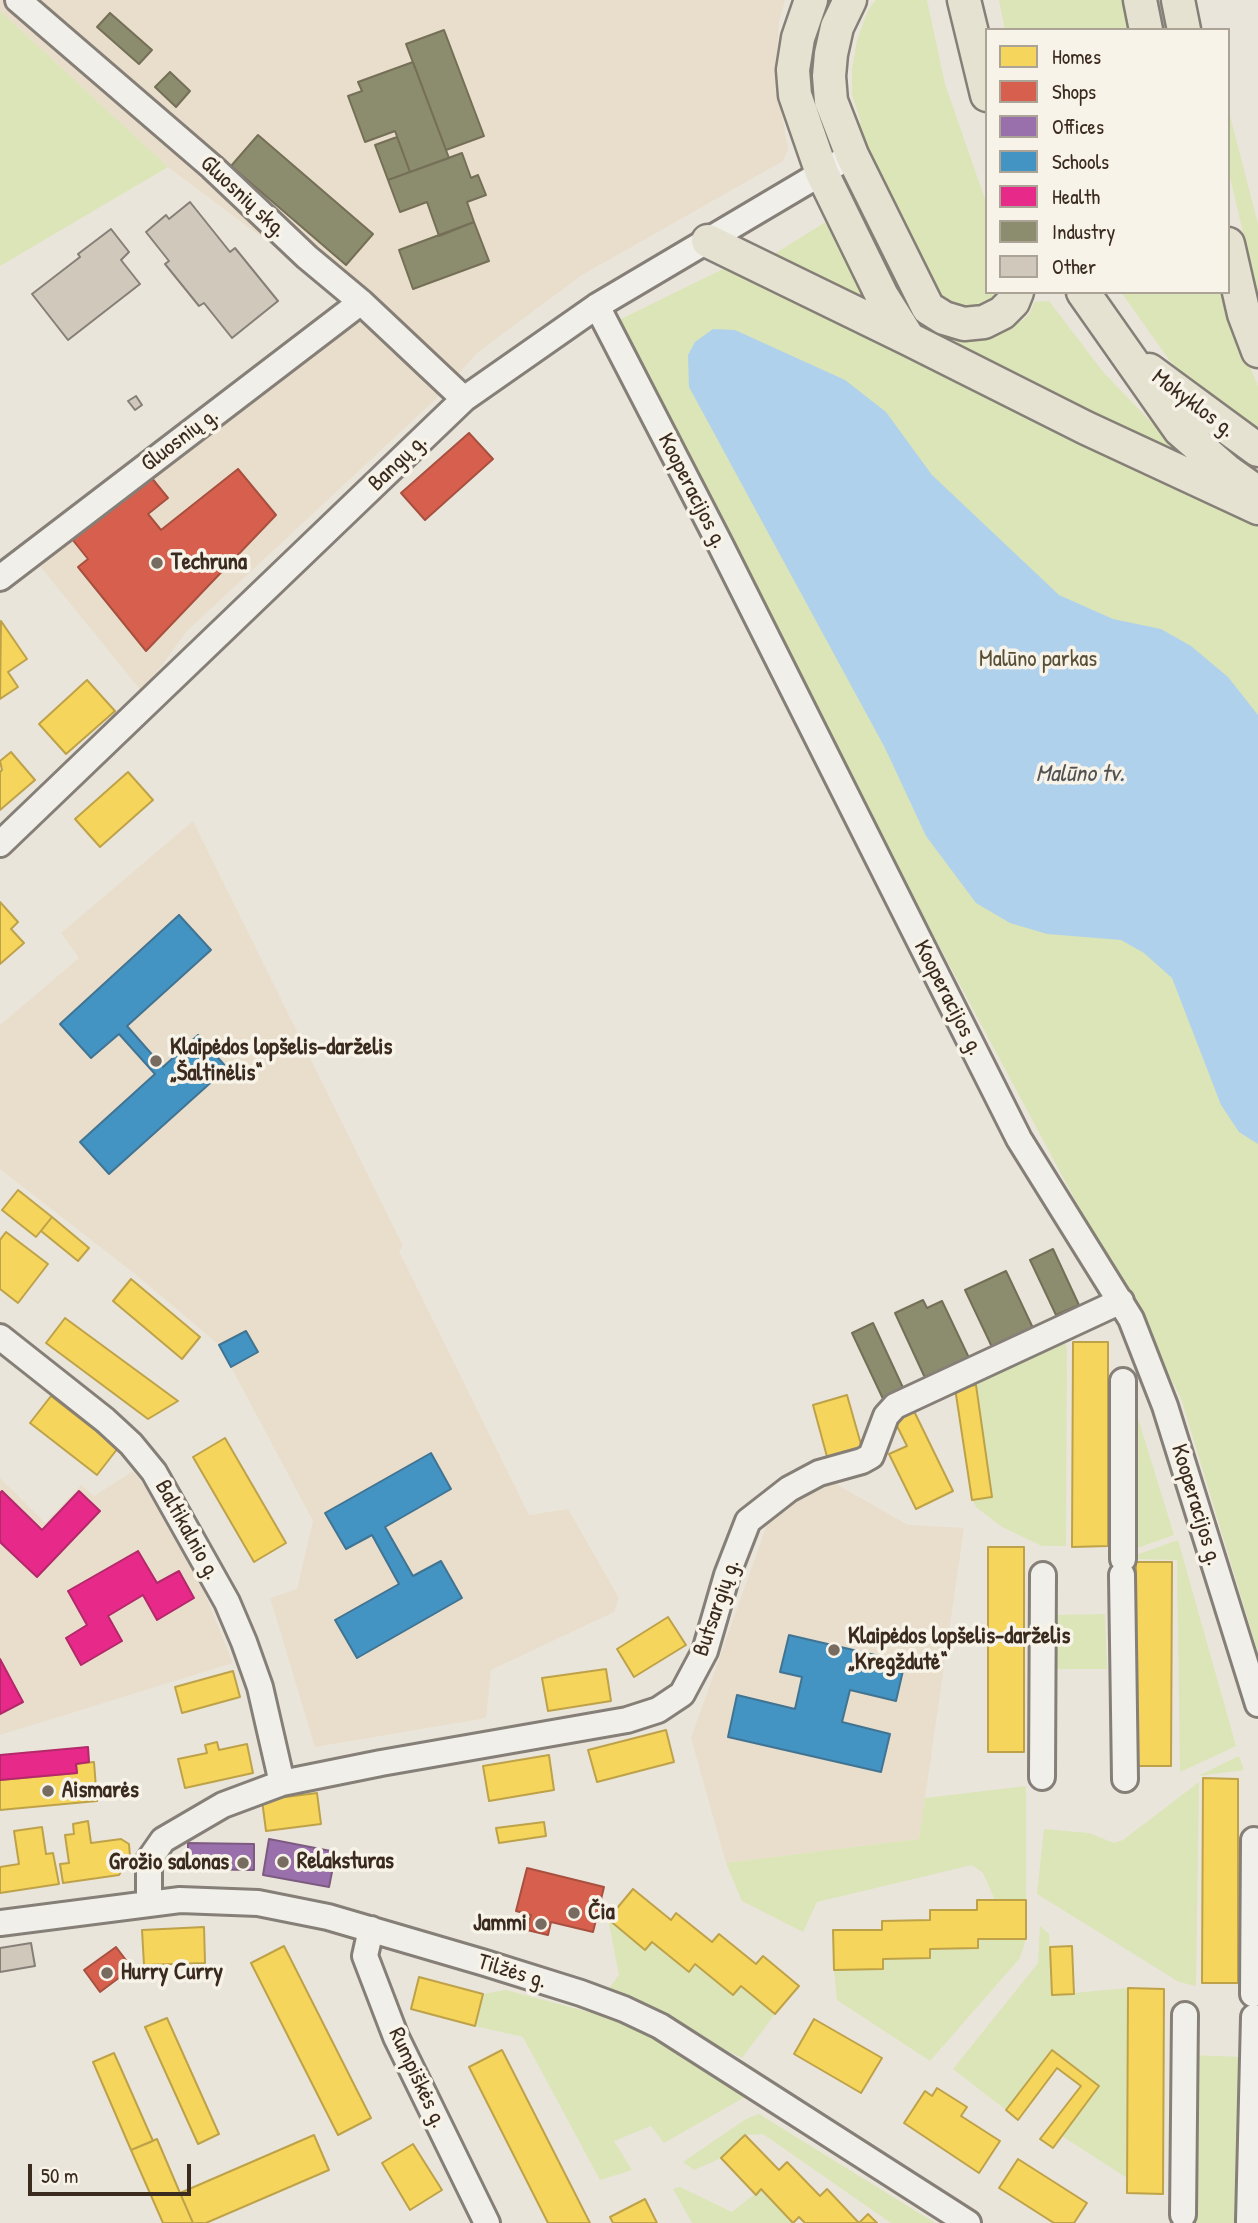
<!DOCTYPE html>
<html>
<head>
<meta charset="utf-8">
<style>
	body { margin:0 }
	#map { position:relative; width:1258px; height:2223px; overflow:hidden; background:#eae5db; font-family:"Patrick Hand",sans-serif }
	canvas { display:block }
	.legend { position:absolute; left:985px; top:28px; width:245px; height:266px; box-sizing:border-box; background:#f7f3e8; border:2px solid #aca397; margin:0; padding:9px 12px; list-style:none; font-size:21px; color:#3b2a1e }
	.legend li { display:flex; align-items:center; gap:14px; height:35px }
	.legend b { width:35px; border:2px solid #aca397 }
	.scale { position:absolute; left:28px; top:2164px; width:163px; height:32px; box-sizing:border-box; border:4px solid #3b2a1e; border-top:0; padding-left:9px; font-size:21px; line-height:24px; white-space:nowrap; color:#3b2a1e; -webkit-text-stroke:5px #f7f3e8; paint-order:stroke }
</style>
</head>
<body>
<div id="map">
<canvas width="1258" height="2223"></canvas>
<ul class="legend">
<li><b style="height:19px;background:#f6d55c"></b>Homes</li>
<li><b style="height:19px;background:#d6604d"></b>Shops</li>
<li><b style="height:19px;background:#9970ab"></b>Offices</li>
<li><b style="height:19px;background:#4393c3"></b>Schools</li>
<li><b style="height:19px;background:#e7298a"></b>Health</li>
<li><b style="height:19px;background:#8c8c6e"></b>Industry</li>
<li><b style="height:19px;background:#d0c8bb"></b>Other</li>
</ul>
<div class="scale">50 m</div>
</div>
<script>
const ctx = document.querySelector('canvas').getContext('2d');
ctx.lineJoin = 'round';
function fill(path, color) { ctx.fillStyle = color; ctx.fill(path, 'evenodd'); }
const toPath = rows => new Path2D(rows.map(r => 'M' + r).join(''));
function strokePath(path, color, width, dash) { ctx.strokeStyle = color; ctx.lineWidth = width; ctx.lineCap = dash ? 'butt' : 'round'; ctx.setLineDash(dash || []); ctx.stroke(path); }
function label(font, color, halo, rows, align = 'center') {
  ctx.font = font + ' "Patrick Hand",sans-serif'; ctx.lineWidth = 7; ctx.setLineDash([]); ctx.textBaseline = 'middle'; ctx.strokeStyle = halo; ctx.fillStyle = color; for (const [text, x, y, turn = 0] of rows) {
    ctx.save(); ctx.translate(x, y); ctx.rotate((+turn || 0) * Math.PI / 180); ctx.textAlign = isNaN(turn) ? turn : align; if (halo) ctx.strokeText(text, 0, 0); ctx.fillText(text, 0, 0); ctx.restore();
  }
}
fill(toPath([
	[0,0,785,0,779,22,777,53,780,102,788,150,783,161,582,275,477,353,439,396,187,631,142,692,22,544,347,301,168,167,0,11],
	[193,821,403,1246,399,1251,529,1515,568,1509,619,1598,614,1612,491,1670,486,1718,315,1747,270,1598,297,1589,313,1521,231,1367,258,1352,246,1331,219,1345,135,1274,0,1169,0,1025,79,958,61,933],
	[133,1471,160,1506,203,1589,233,1663,0,1735,0,1478,45,1523,81,1485,94,1496],
	[829,1480,908,1525,964,1528,919,1839,726,1863,691,1738,768,1522]
]), '#e9decb');
fill(toPath([
	[876,0,927,0,945,84,987,205,987,292,1004,292,980,312,942,306,853,127,861,122,852,95,852,70,857,40,868,10],
	[999,0,1126,0,1132,30,1005,30],
	[0,11,168,167,0,266],
	[1228,108,1258,224,1258,296,1228,169],
	[861,201,907,296,976,338,999,333,1023,320,1030,313,1034,302,1049,301,1104,373,1182,454,1154,444,955,346,918,325,905,312,854,204],
	[829,220,867,300,865,301,771,256],
	[730,268,1258,521,1258,1653,1181,1398,889,852,619,320,723,269],
	[1121,292,1224,292,1229,318,1258,386,1258,435,1219,407,1170,361],
	[1063,1338,1067,1349,1066,1546,1042,1546,1002,1527,977,1508,972,1500,992,1497,976,1385],
	[1134,1405,1174,1535,1132,1550],
	[1178,1540,1236,1746,1180,1772,1177,1560,1136,1559,1136,1555],
	[1105,1614,1107,1669,1050,1669,1052,1615],
	[1239,1756,1244,1770,1198,1776],
	[1199,1782,1196,1986,1179,1982,1037,1894,1044,1829,1089,1833,1114,1843,1123,1840],
	[1026,1786,1026,1900,995,1900,983,1873,972,1865,817,1902,803,1932,742,1901,726,1863,919,1839,925,1798],
	[608,1919,645,1950,652,1942,689,1971,695,1964,741,1986,775,2014,742,2058,607,1991,619,1975],
	[1040,1926,1049,1934,1052,1995,1128,1988,1127,2178,1062,2136,1099,2086,1052,2051,1006,2110,953,2069,1038,1963],
	[978,1939,1026,1939,1020,1958,930,2061,837,2000,834,1970,882,1969,883,1959,929,1958,930,1949,977,1948],
	[506,1990,634,2024,745,2097,664,2143,651,2126,614,2141,632,2170,600,2180,523,2037,475,2026,483,1994],
	[1193,2055,1240,2057,1242,2223,1191,2223],
	[759,2114,935,2223,891,2223,763,2134,745,2135,721,2158,694,2170,683,2162,746,2119],
	[680,2187,732,2212,761,2189,793,2223,692,2223,673,2189]
]), '#dce5b7');
fill(toPath([
	[713,329,735,330,845,380,886,412,932,475,1059,595,1113,619,1161,629,1191,646,1228,677,1258,715,1258,1144,1239,1132,1221,1105,1172,978,1144,953,1121,940,1047,934,1010,923,976,903,926,836,885,748,689,387,688,355,695,342]
]), '#b0d1ec');
const homes = toPath([
	[1,621,27,659,8,672,18,687,0,699,1,621],
	[87,680,115,711,66,754,39,724,87,680],
	[11,752,35,780,0,810,0,772,2,770,0,761,11,752],
	[128,772,153,800,100,847,75,819,128,772],
	[0,902,18,922,11,929,24,943,0,964,0,902],
	[18,1190,52,1217,36,1237,2,1210,18,1190],
	[52,1217,89,1248,78,1261,41,1231,52,1217],
	[6,1232,48,1264,18,1303,0,1289,0,1240,6,1232],
	[131,1279,200,1337,182,1359,113,1301,131,1279],
	[65,1318,178,1401,148,1419,46,1343,65,1318],
	[1073,1342,1108,1342,1108,1546,1072,1547,1073,1342],
	[976,1385,992,1497,972,1500,955,1388,976,1385],
	[847,1395,864,1455,829,1464,813,1405,847,1395],
	[51,1396,118,1448,97,1475,30,1423,51,1396],
	[912,1407,953,1491,916,1509,889,1454,907,1446,892,1416,912,1407],
	[225,1438,286,1543,254,1562,193,1457,225,1438],
	[988,1547,1024,1547,1024,1752,988,1752,988,1547],
	[1136,1562,1172,1562,1171,1766,1135,1766,1136,1562],
	[668,1617,686,1645,634,1677,617,1649,668,1617],
	[606,1669,611,1701,548,1711,542,1678,606,1669],
	[233,1671,240,1697,182,1713,175,1687,233,1671],
	[666,1730,674,1762,597,1782,588,1750,666,1730],
	[217,1742,219,1750,247,1744,253,1773,185,1788,178,1759,207,1753,205,1745,217,1742],
	[549,1755,554,1790,489,1801,483,1766,549,1755],
	[94,1762,97,1801,0,1810,0,1780,77,1773,76,1764,94,1762],
	[1203,1778,1238,1779,1238,1983,1202,1983,1203,1778],
	[317,1793,321,1824,266,1831,262,1800,317,1793],
	[88,1821,91,1843,121,1839,129,1844,130,1857,119,1875,63,1883,60,1864,69,1863,65,1835,74,1834,73,1824,88,1821],
	[544,1822,546,1836,499,1843,496,1828,544,1822],
	[42,1827,46,1854,53,1853,59,1884,0,1893,0,1867,19,1864,14,1831,42,1827],
	[633,1889,671,1920,676,1913,712,1942,719,1934,756,1964,763,1956,799,1986,775,2014,741,1986,733,1995,695,1964,689,1972,652,1942,645,1950,608,1919,633,1889],
	[977,1900,1026,1900,1026,1939,978,1939,978,1948,930,1949,930,1958,883,1959,883,1969,834,1970,833,1930,882,1930,882,1921,930,1920,930,1910,977,1910,977,1900],
	[204,1927,205,1963,144,1965,142,1930,204,1927],
	[284,1946,371,2118,338,2135,251,1963,284,1946],
	[1072,1946,1074,1994,1052,1995,1050,1947,1072,1946],
	[419,1977,483,1994,475,2026,411,2009,419,1977],
	[1128,1988,1164,1989,1163,2194,1127,2193,1128,1988],
	[167,2018,219,2134,198,2144,145,2027,167,2018],
	[814,2019,882,2058,861,2093,794,2054,814,2019],
	[502,2050,590,2223,548,2223,469,2067,502,2050],
	[1052,2050,1099,2086,1053,2148,1040,2139,1081,2086,1057,2068,1018,2120,1006,2110,1052,2050],
	[114,2053,153,2141,131,2150,93,2062,114,2053],
	[937,2088,967,2107,961,2116,1000,2141,979,2173,904,2123,925,2091,932,2096,937,2088],
	[314,2135,329,2170,206,2223,193,2223,180,2193,314,2135],
	[745,2135,779,2170,787,2162,820,2196,827,2189,859,2223,868,2214,877,2223,805,2223,799,2217,793,2223,761,2189,756,2195,721,2158,745,2135],
	[157,2139,180,2193,193,2223,163,2223,131,2150,157,2139],
	[413,2144,442,2190,410,2210,382,2163,413,2144],
	[1018,2159,1087,2203,1074,2223,1054,2223,999,2188,1018,2159],
	[645,2199,657,2223,613,2223,610,2217,645,2199]
]);
fill(homes, '#f6d55c');
strokePath(homes, '#bea249', 2);
const shops = toPath([
	[469,433,493,459,425,520,401,493,469,433],
	[238,469,276,515,146,651,78,567,88,559,68,534,146,471,168,498,148,514,161,530,238,469],
	[527,1868,604,1887,593,1932,551,1922,548,1935,527,1930,531,1915,516,1911,527,1868],
	[116,1947,132,1968,100,1992,84,1970,116,1947]
]);
fill(shops, '#d6604d');
strokePath(shops, '#a8503f', 2);
const offices = toPath([
	[269,1839,336,1852,329,1887,263,1875,269,1839],
	[188,1843,254,1844,254,1870,188,1869,188,1843]
]);
fill(offices, '#9970ab');
strokePath(offices, '#7d5b81', 2);
const schools = toPath([
	[179,915,211,950,127,1026,163,1067,198,1035,227,1068,109,1174,80,1142,155,1074,119,1034,91,1058,60,1024,179,915],
	[246,1331,258,1352,231,1367,219,1345,246,1331],
	[431,1453,451,1489,385,1527,413,1576,441,1561,462,1598,357,1658,335,1620,399,1584,372,1535,346,1549,325,1513,431,1453],
	[789,1635,905,1662,896,1701,850,1690,842,1722,890,1734,881,1772,728,1737,737,1695,795,1709,802,1677,780,1672,789,1635]
]);
fill(schools, '#4393c3');
strokePath(schools, '#417492', 2);
const health = toPath([
	[2,1491,42,1530,79,1491,100,1511,37,1577,0,1542,0,1493,2,1491],
	[138,1551,157,1583,179,1571,194,1598,157,1620,143,1595,108,1616,122,1641,81,1665,66,1638,87,1625,68,1591,138,1551],
	[0,1659,23,1702,0,1714,0,1659],
	[88,1747,89,1762,76,1764,77,1773,0,1780,0,1755,88,1747]
]);
fill(health, '#e7298a');
strokePath(health, '#b3296a', 2);
const industry = toPath([
	[110,13,152,50,139,64,97,27,110,13],
	[444,30,484,136,446,150,406,44,444,30],
	[413,62,449,158,410,172,395,131,365,142,348,96,362,91,358,82,413,62],
	[170,72,190,91,176,107,155,87,170,72],
	[258,135,373,234,346,265,231,166,258,135],
	[397,137,410,172,388,180,375,145,397,137],
	[462,153,471,178,478,175,486,195,467,202,474,222,439,236,427,202,400,212,388,180,462,153],
	[474,222,489,261,413,289,399,250,474,222],
	[1053,1249,1079,1305,1056,1315,1030,1260,1053,1249],
	[1006,1271,1033,1328,992,1347,965,1290,1006,1271],
	[923,1300,927,1308,942,1301,970,1360,926,1380,895,1313,923,1300],
	[873,1323,905,1392,884,1401,852,1333,873,1323]
]);
fill(industry, '#8c8c6e');
strokePath(industry, '#746f56', 2);
const building = toPath([
	[190,202,230,252,235,248,278,301,232,338,204,303,199,306,165,264,169,261,146,232,166,215,169,219,190,202],
	[111,229,129,252,121,260,140,284,68,340,32,294,80,257,78,254,111,229],
	[136,396,142,405,135,410,128,401,136,396],
	[31,1943,35,1966,0,1972,0,1948,31,1943]
]);
fill(building, '#d0c8bb');
strokePath(building, '#857f78', 2);
const minor = toPath([
	[18,0,212,167,307,257,361,302,464,399],
	[597,306,721,546,1019,1139,1131,1319,1165,1406,1258,1704],
	[0,578,361,302],
	[0,844,464,399,597,306,852,155],
	[0,1337,105,1420,131,1444,154,1472,227,1602,244,1642,260,1687,282,1783],
	[1123,1381,1123,1559],
	[1122,1575,1125,1779],
	[1042,1777,1043,1575],
	[149,1903,149,1860,163,1840,223,1805,282,1783,381,1763,627,1720,658,1710,682,1694,705,1651,727,1575,748,1521,789,1489,819,1473,862,1461,871,1456,886,1416,895,1406,1121,1301],
	[0,1923,180,1900,258,1903,328,1917,485,1963,581,1993,624,2009,660,2026,968,2223],
	[371,1929,365,1956,396,2037,487,2223],
	[1253,1994,1254,1840],
	[1183,2215,1185,2015],
	[1249,2221,1254,2017]
]);
const major = toPath([
	[811,0,798,38,793,70,795,95,822,173,882,296,909,339],
	[850,0,837,27,831,54,829,76,831,101,852,155,928,308,944,318,964,324,984,322,1002,313,1013,302,1017,292],
	[964,0,987,95],
	[1140,0,1146,30],
	[1178,0,1184,30],
	[708,241,909,339,1086,428,1258,508],
	[1228,244,1244,314,1258,351],
	[1083,292,1180,430,1227,471,1258,493],
	[1149,370,1258,450]
]);
strokePath(minor, '#857f78', 30);
strokePath(major, '#857f78', 37);
strokePath(minor, '#f1efea', 24);
strokePath(major, '#e5e2d2', 32);
for (const [x, y, r, color] of [
	[157,563,7,"#786b60"],
	[156,1061,7,"#786b60"],
	[834,1650,7,"#786b60"],
	[48,1791,7,"#786b60"],
	[283,1862,7,"#786b60"],
	[243,1863,7,"#786b60"],
	[574,1913,7,"#786b60"],
	[541,1924,7,"#786b60"],
	[107,1973,7,"#786b60"]
]) { const dot = new Path2D(); dot.arc(x, y, r, 0, 2 * Math.PI); ctx.fillStyle = color; ctx.fill(dot); strokePath(dot, '#f7f3e8', 2.5); }
label('23px', '#3b2a1e', '#f7f3e8', [
	["Gluosnių skg.",243,197,43],
	["Mokyklos g.",1193,404,37],
	["Gluosnių g.",180,440,-37],
	["Bangų g.",398,463,-44],
	["Kooperacijos g.",692,491,63],
	["Kooperacijos g.",948,998,63],
	["Kooperacijos g.",1196,1505,73],
	["Baltikalnio g.",187,1530,61],
	["Butsargių g.",717,1608,-71],
	["Tilžės g.",512,1972,17],
	["Rumpiškės g.",417,2078,65]
]);
label('bold 23px', '#3b2a1e', '#f7f3e8', [
	["Techruna",171,563],
	["Klaipėdos lopšelis-darželis",170,1048],
	["„Šaltinėlis“",170,1074],
	["Klaipėdos lopšelis-darželis",848,1637],
	["„Kregždutė“",848,1663],
	["Aismarės",62,1791],
	["Relaksturas",297,1862],
	["Grožio salonas",229,1863,"right"],
	["Čia",588,1913],
	["Jammi",527,1924,"right"],
	["Hurry Curry",121,1973]
], 'left');
label('23px', '#594f37', '#f7f3e8', [
	["Malūno parkas",1038,660]
]);
label('italic 24px', '#525254', '#f7f3e8', [
	["Malūno tv.",1080,775]
]);
</script>
</body>
</html>
